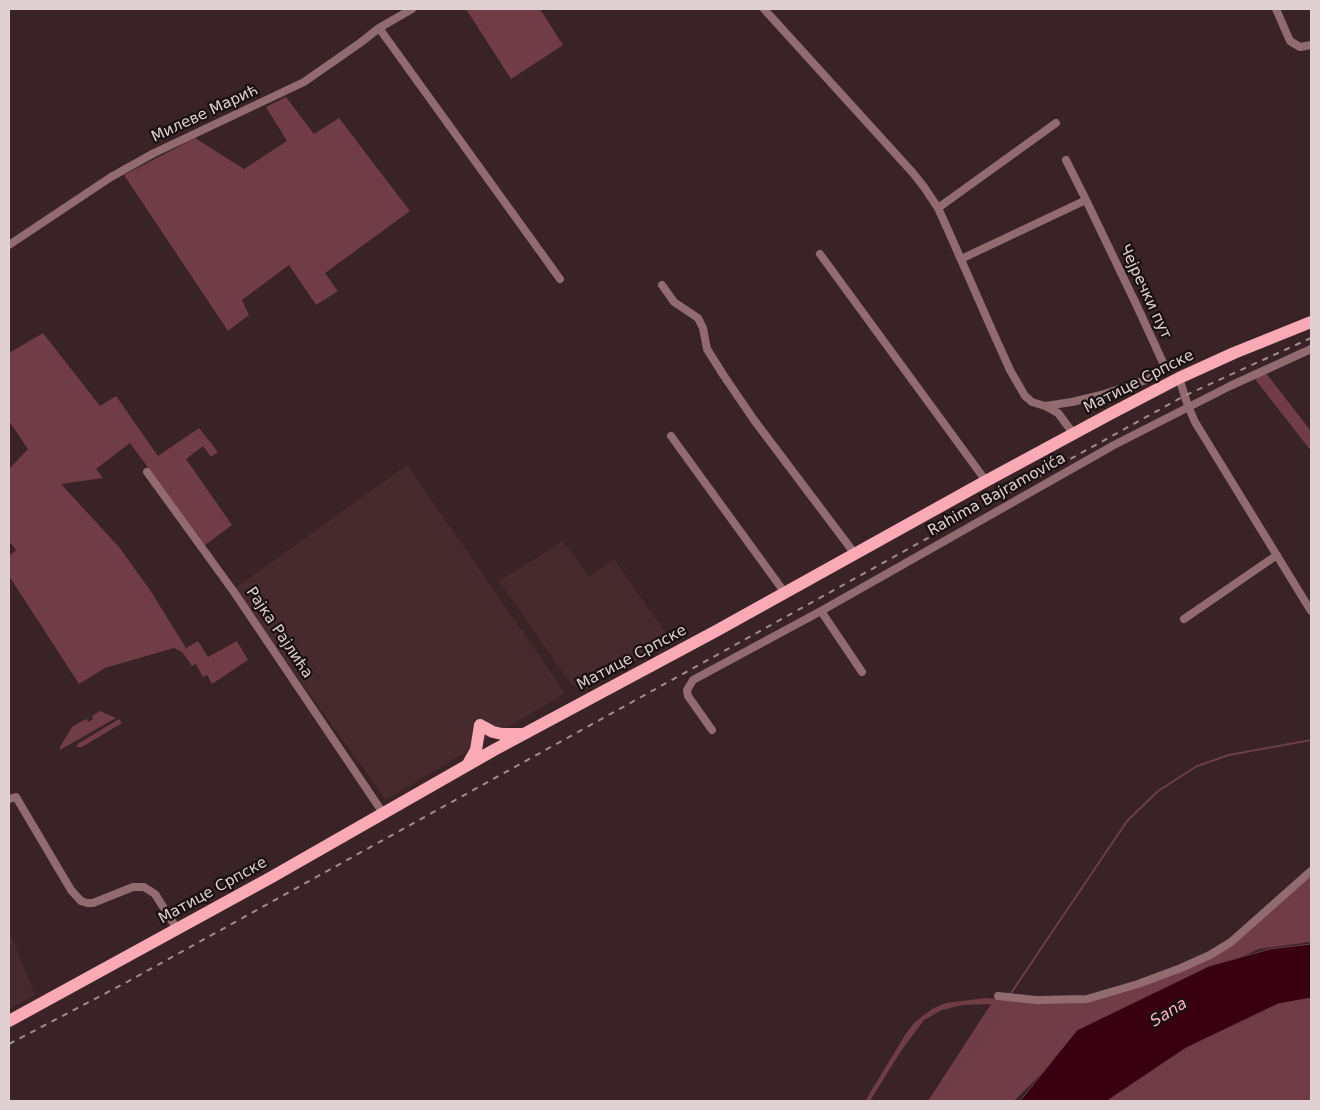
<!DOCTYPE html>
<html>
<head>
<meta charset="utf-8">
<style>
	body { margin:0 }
	#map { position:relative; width:1320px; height:1110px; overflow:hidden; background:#392326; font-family:"DejaVu Sans",sans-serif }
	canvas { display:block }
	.frame { position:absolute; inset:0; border:10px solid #e0d0d2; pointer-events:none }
</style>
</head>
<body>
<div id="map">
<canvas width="1320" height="1110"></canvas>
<div class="frame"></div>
</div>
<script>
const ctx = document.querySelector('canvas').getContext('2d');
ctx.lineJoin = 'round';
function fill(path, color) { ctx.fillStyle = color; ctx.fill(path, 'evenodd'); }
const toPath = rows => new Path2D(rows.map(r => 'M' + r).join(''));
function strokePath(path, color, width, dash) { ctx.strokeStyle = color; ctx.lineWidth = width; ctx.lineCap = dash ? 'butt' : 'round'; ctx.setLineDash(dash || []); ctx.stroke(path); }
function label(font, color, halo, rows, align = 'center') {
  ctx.font = font + ' "DejaVu Sans",sans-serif'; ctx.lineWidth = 4.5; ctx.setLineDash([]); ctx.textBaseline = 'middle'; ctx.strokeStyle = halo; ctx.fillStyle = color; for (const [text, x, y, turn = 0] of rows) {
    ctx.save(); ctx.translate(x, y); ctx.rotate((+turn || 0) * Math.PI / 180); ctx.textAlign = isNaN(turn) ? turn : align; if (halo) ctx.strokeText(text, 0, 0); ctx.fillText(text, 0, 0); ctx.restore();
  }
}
fill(toPath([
	[407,465,565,693,386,800,234,589],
	[563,541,589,577,614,559,671,641,586,689,571,684,499,581],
	[9,931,35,995,9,1009]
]), '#472a2e');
fill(toPath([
	[466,9,540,9,563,45,511,79],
	[286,97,314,134,339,118,410,211,325,273,338,291,316,305,289,265,242,300,249,315,228,331,124,175,195,138,244,169,287,141,266,107],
	[43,333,100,406,116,396,158,456,199,428,218,452,211,457,203,446,186,459,232,525,205,545,130,443,96,469,103,478,61,484,119,547,150,590,186,648,198,641,208,657,237,641,248,660,212,684,207,675,203,677,196,664,192,666,182,652,174,648,105,668,79,684,9,576,9,556,16,550,9,541,9,469,28,449,9,421,9,353],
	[1265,372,1311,431,1311,451,1255,379],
	[100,711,116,718,60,750,60,747,72,727,82,721,87,719,88,722,93,719,92,716],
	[119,719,122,723,82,747,76,747,79,743],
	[1311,875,1311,942,1259,949,1093,1022,1079,1031,1060,1051,1046,1069,1014,1101,928,1101,991,1004,963,1005,942,1010,924,1020,901,1051,870,1101,865,1101,907,1032,915,1022,932,1009,946,1003,986,998,1042,1002,1073,1003,1094,1000,1170,975,1199,964,1215,955],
	[1311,998,1311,1101,1097,1101,1188,1047,1278,1004]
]), '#703c45');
const water = toPath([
	[1311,944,1311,998,1278,1004,1186,1048,1107,1101,1020,1101,1077,1030,1209,966,1270,949,1311,944]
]);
fill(water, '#380010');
strokePath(water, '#6a3e4a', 1);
strokePath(toPath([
	[1009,996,1127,821,1158,791,1197,766,1229,755,1311,740],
	[937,1101,1006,1000]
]), '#6a3e4a', 2);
strokePath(toPath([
	[764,9,913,173,924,187,938,208,948,230,992,330,1010,370,1025,396,1032,402,1045,406,1072,402,1101,395,1149,379,1164,370,1165,367,1137,306,1086,200,961,259],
	[1276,9,1290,41,1300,47,1311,45],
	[379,28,560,279],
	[1066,160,1086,200],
	[938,208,1056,123],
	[9,245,111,177,154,153,304,82,360,43,379,28,412,9],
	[820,254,986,481],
	[662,285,674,302,698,318,703,328,707,349,724,376,754,420,855,554],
	[1179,378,1188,406,1195,422,1311,611],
	[1047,407,1058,413,1073,433],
	[671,436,785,593],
	[147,472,234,592,383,813],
	[821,611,862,672],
	[1184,619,1277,555],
	[712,730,688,696,687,690,693,680,821,611,1114,445,1230,386,1311,349],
	[9,799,16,797,71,890,81,901,87,903,93,903,133,887,144,887,155,894,177,929],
	[998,996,1036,1000,1087,999,1138,984,1181,968,1210,955,1231,942,1311,871]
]), '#916b70', 8);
strokePath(toPath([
	[468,764,476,750,480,725,493,732,502,734,522,734],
	[9,1021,270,878,494,750,716,631,986,481,1110,414,1179,378,1234,353,1311,322]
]), '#f9aab5', 12);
strokePath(toPath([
	[9,1044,127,982,1184,396,1311,338]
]), '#9f8d8f', 2, [6, 6]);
label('15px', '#e0d0d2', '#1a0f11', [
	["Милеве Мaрић",205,114,-25],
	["Чејречки пут",1145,292,65],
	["Матице Српске",1139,382,-27],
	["Rahima Bajramovića",997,495,-29],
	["Рајка Рајлића",279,633,56],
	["Матице Српске",632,658,-28],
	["Матице Српске",213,891,-29]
]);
label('italic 16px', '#f9b1bb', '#1a0f11', [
	["Sana",1169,1013,-32]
]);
</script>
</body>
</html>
